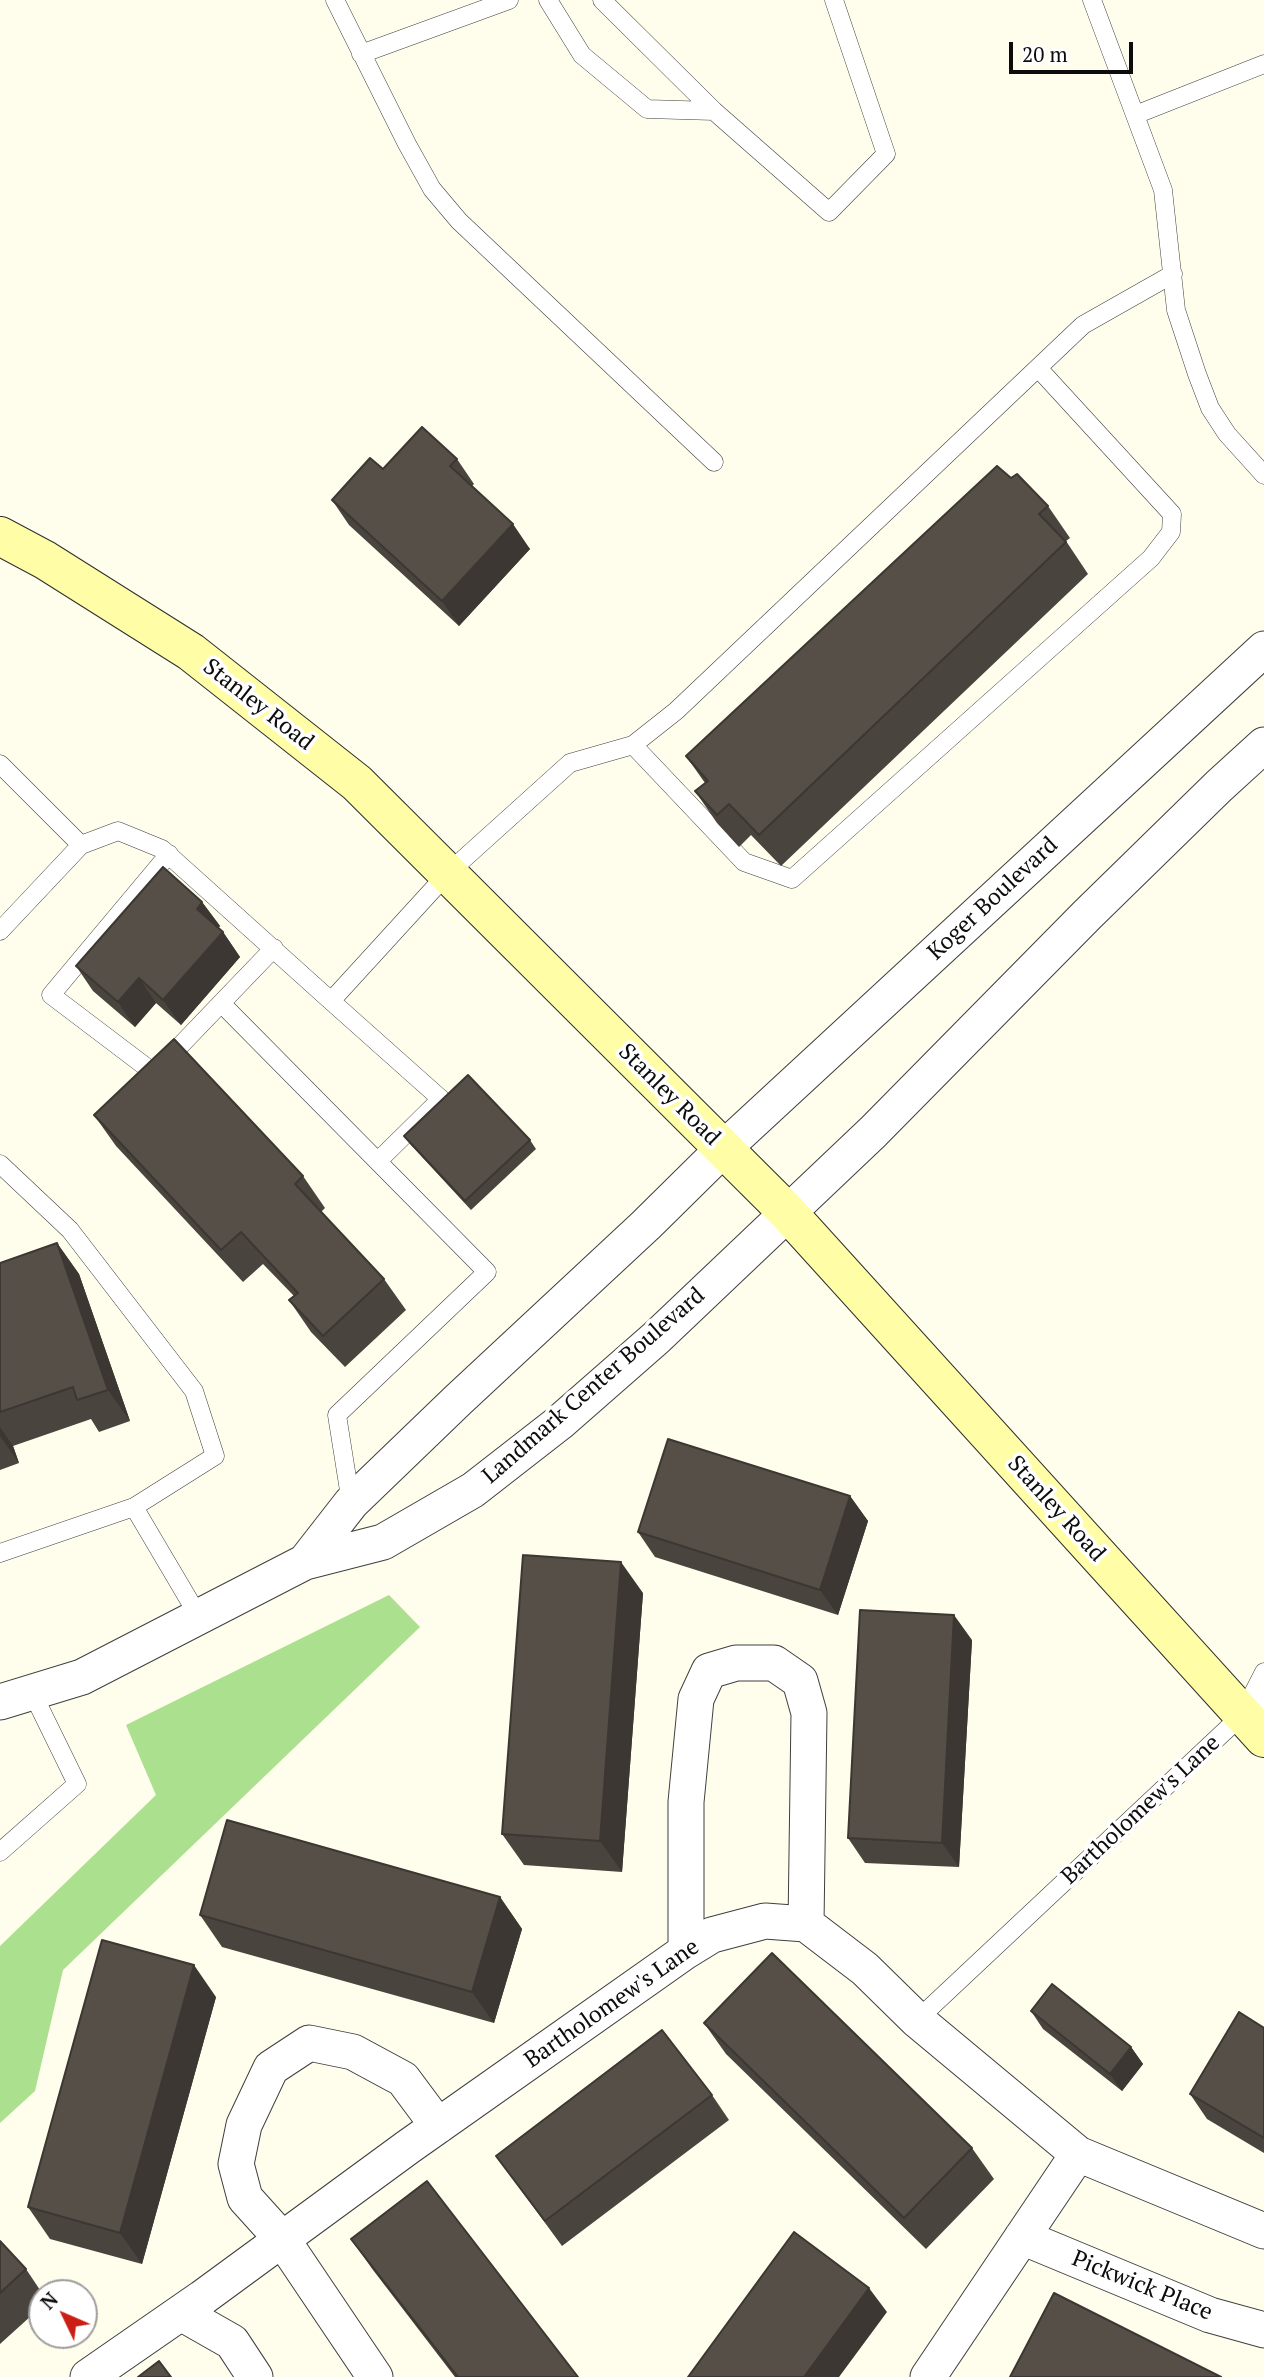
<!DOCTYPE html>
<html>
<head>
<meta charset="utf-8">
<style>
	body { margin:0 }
	#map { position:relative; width:1264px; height:2377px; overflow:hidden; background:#fffdec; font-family:"PT Serif",serif }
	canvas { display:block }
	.north { position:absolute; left:28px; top:2279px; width:70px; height:70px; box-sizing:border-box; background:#fff; border:2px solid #9e9e9e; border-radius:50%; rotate:314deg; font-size:19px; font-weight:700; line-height:28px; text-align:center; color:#0c0c0c }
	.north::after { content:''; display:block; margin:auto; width:24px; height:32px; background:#cb1f16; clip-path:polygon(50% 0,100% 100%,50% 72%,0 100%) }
	.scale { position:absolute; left:1009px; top:42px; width:124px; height:32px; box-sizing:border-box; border:4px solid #0c0c0c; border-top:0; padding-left:9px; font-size:21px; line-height:24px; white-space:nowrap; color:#0c0c0c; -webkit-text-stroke:5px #fff; paint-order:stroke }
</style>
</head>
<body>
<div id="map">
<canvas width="1264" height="2377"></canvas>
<div class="north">N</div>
<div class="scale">20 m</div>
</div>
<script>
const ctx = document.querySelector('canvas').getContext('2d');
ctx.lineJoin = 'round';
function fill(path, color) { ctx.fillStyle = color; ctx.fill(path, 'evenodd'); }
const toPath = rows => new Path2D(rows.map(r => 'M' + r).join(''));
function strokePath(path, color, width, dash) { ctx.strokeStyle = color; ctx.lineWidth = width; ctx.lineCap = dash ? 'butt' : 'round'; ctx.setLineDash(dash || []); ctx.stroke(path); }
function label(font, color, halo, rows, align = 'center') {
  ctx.font = font + ' "PT Serif",serif'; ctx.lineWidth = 7; ctx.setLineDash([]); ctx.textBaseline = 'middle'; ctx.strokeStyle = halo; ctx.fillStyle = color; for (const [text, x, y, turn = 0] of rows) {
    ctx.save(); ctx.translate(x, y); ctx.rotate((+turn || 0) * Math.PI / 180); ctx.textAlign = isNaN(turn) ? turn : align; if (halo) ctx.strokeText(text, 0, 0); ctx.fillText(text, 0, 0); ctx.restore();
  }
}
fill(toPath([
	[389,1595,420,1627,63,1970,35,2091,0,2123,0,1946,156,1795,126,1725]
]), '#abe08e');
const lane = toPath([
	[335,0,407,144,432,189,459,221,714,462],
	[548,0,582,55,647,109,714,111],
	[602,0,714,111,829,212,886,154,834,0],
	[1092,0,1163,190,1176,310,1197,374,1210,408,1227,434,1264,475],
	[361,54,509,0],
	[1135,115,1264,64],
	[633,745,744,862,792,879,1151,558,1171,532,1172,514,1038,368],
	[0,764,81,845],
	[169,854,51,995,154,1073,274,948],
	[0,931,81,845,118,831,162,849,331,1001,448,873,570,763,633,745,676,711,1083,325,1173,274],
	[331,1001,441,1099,378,1161],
	[221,1003,487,1272,337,1415,351,1503],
	[0,1164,70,1230,194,1391,215,1456,134,1507],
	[0,1553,134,1507,199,1617],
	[1242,1715,1264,1672],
	[0,1852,77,1784,32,1692],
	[917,2020,1242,1715,1264,1701]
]);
const street = toPath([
	[305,1562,351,1503,458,1400,646,1225,722,1150,1264,649],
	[0,1702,82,1677,305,1562,383,1542,473,1490,559,1423,656,1338,873,1132,1087,915,1219,786,1264,745],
	[686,1951,686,1802,696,1699,709,1671,736,1663,774,1663,800,1681,809,1713,806,1924],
	[1022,2237,1210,2315,1264,2330],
	[181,2313,232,2342,255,2377],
	[88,2377,202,2298,408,2147,686,1951,712,1935,765,1921,806,1924,865,1969,917,2020,1078,2154,1264,2231],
	[375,2377,282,2239,245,2198,236,2164,244,2125,271,2068,309,2043,353,2052,403,2079,438,2126],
	[928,2377,1078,2154]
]);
const secondary = toPath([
	[0,536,45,560,191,652,357,783,788,1213,1264,1738]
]);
strokePath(lane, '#3f3f3f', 19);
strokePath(street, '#3f3f3f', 37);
strokePath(secondary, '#2e2e2e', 40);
strokePath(lane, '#fff', 18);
strokePath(street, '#fff', 35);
strokePath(secondary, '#fffea7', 38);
fill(toPath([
	[457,459,474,484,472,486,530,549,459,626,349,525,332,500,383,469],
	[1048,506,1070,538,1066,541,1088,574,781,866,751,835,739,847,717,823,695,791,705,783,686,756],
	[202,902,220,926,218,928,223,932,240,957,181,1025,156,1003,135,1027,93,991,76,966],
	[94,1115,303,1176,325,1208,321,1212,384,1279,406,1310,345,1367,311,1332,289,1300,294,1296,263,1264,243,1282,116,1146],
	[404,1136,530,1140,536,1149,471,1210,410,1144],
	[57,1243,79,1274,130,1421,99,1432,91,1419,13,1446,19,1463,0,1470,0,1263],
	[850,1496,868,1521,838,1615,655,1557,638,1532],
	[643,1593,622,1872,524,1865,502,1834],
	[972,1640,959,1867,865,1863,848,1838],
	[500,1897,522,1929,494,2023,222,1947,200,1915],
	[216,1997,142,2264,50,2239,28,2207],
	[1031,2011,1131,2047,1143,2064,1122,2091,1043,2029],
	[704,2023,972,2148,994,2179,926,2249,726,2054],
	[1264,2028,1264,2153,1207,2119,1190,2094],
	[712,2095,729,2120,562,2246,496,2156],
	[351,2239,578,2377,455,2377,373,2270],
	[0,2241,26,2269,42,2293,42,2306,0,2344]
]), '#4a443e');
fill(toPath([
	[513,524,530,549,459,626,442,601],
	[202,902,220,926,214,933,197,909],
	[223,932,240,957,181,1025,163,1000],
	[139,978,156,1003,135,1027,118,1002],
	[57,1243,79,1274,130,1421,108,1390],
	[0,1427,13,1446,19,1463,0,1436],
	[850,1496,868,1521,838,1615,820,1590],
	[621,1562,643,1593,622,1872,600,1841],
	[954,1615,972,1640,959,1867,942,1843],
	[500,1897,522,1929,494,2023,472,1992],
	[194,1965,216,1997,142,2264,120,2233],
	[1131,2047,1143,2064,1122,2091,1110,2074],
	[869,2288,887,2312,839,2377,804,2377]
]), '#3c3732');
const building = toPath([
	[422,427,457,459,450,466,513,524,442,601,332,500,370,458,383,469,422,427],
	[997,466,1011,478,1017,474,1048,506,1039,514,1066,542,759,835,729,804,717,815,695,791,708,781,686,756,997,466],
	[163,867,202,902,197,909,223,932,163,1000,139,978,118,1002,76,966,163,867],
	[174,1039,303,1176,295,1184,384,1279,323,1336,289,1300,298,1293,241,1232,221,1250,94,1115,174,1039],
	[468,1075,530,1140,465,1201,404,1136,468,1075],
	[57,1243,108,1390,77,1400,73,1387,0,1412,0,1263,57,1243],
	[668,1439,850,1496,820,1590,638,1532,668,1439],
	[523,1555,621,1562,600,1841,502,1834,523,1555],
	[860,1610,954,1615,942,1843,848,1838,860,1610],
	[227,1820,500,1897,472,1992,200,1915,227,1820],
	[102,1940,194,1965,120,2233,28,2207,102,1940],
	[772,1953,972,2148,904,2218,704,2023,772,1953],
	[1052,1984,1131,2047,1110,2074,1031,2011,1052,1984],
	[1239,2012,1264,2028,1264,2138,1190,2094,1239,2012],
	[662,2030,712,2095,545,2221,496,2156,662,2030],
	[427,2181,578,2377,458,2377,351,2239,427,2181],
	[794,2232,869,2288,804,2377,688,2377,794,2232],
	[0,2241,26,2269,0,2293,0,2241],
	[1054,2293,1221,2377,1010,2377,1054,2293],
	[159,2361,171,2377,138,2377,159,2361]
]);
fill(building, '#564f48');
strokePath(building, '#3c3732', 2);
label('23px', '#0c0c0c', '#fff', [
	["Stanley Road",258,705,38],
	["Koger Boulevard",993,899,-43],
	["Stanley Road",669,1095,45],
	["Landmark Center Boulevard",594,1386,-41],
	["Stanley Road",1056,1509,48],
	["Bartholomew's Lane",1141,1810,-43],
	["Bartholomew's Lane",612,2004,-35],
	["Pickwick Place",1142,2286,22]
]);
</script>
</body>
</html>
